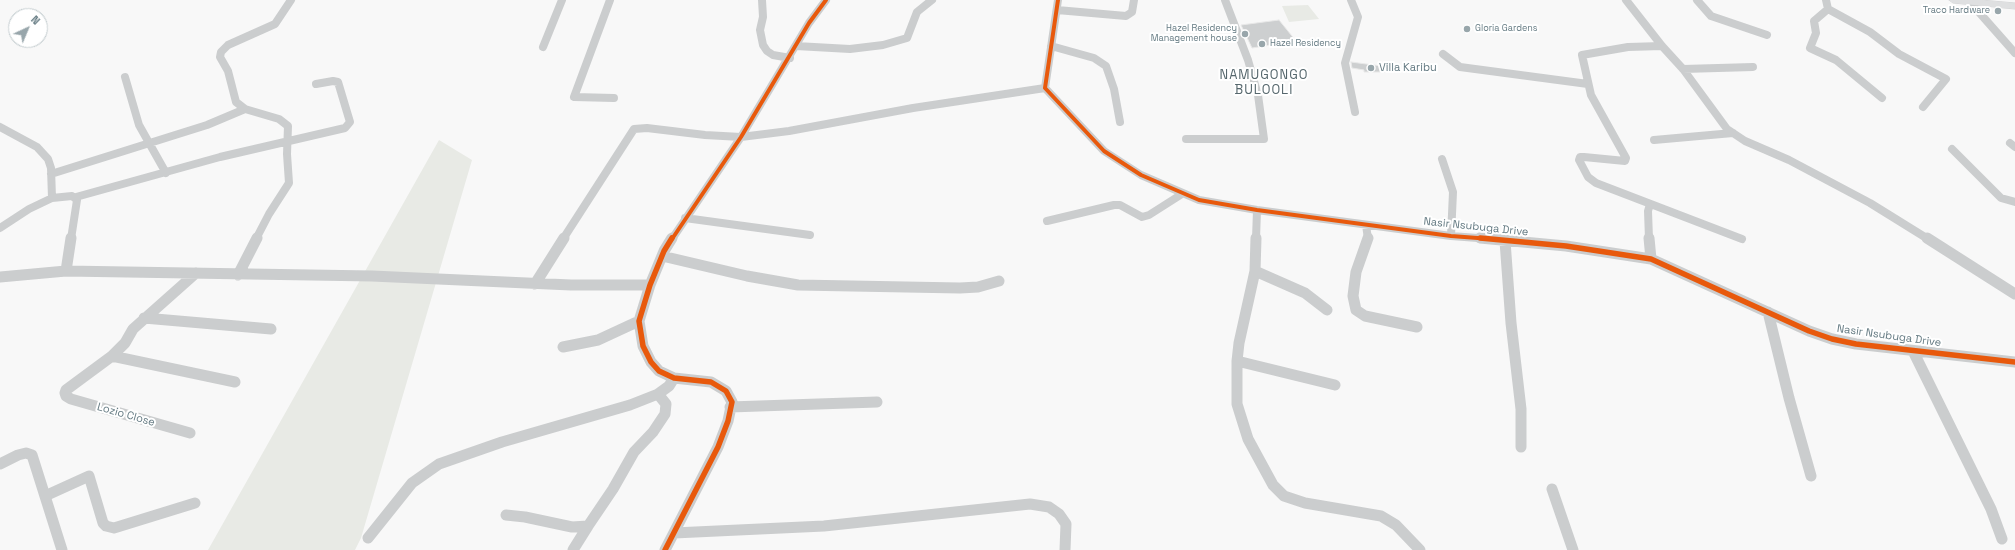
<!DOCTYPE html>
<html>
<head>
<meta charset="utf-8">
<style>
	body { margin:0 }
	#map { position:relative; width:2015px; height:550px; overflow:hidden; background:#f8f8f8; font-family:"Space Grotesk",sans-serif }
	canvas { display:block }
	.north { position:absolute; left:8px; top:8px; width:40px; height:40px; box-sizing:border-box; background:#fff; border:1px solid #c1cacd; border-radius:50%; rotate:44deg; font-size:11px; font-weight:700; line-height:16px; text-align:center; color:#647a82 }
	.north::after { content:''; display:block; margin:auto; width:14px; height:18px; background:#98a6ab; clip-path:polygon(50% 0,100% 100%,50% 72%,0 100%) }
</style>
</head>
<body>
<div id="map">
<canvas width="2015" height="550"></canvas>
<div class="north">N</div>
</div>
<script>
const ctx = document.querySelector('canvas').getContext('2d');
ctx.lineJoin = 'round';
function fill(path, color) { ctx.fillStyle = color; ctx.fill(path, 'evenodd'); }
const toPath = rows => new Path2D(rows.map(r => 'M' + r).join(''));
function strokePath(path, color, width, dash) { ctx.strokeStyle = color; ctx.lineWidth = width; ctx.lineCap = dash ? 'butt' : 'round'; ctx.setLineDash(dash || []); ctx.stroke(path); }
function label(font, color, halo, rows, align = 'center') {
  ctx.font = font + ' "Space Grotesk",sans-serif'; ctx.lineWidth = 4; ctx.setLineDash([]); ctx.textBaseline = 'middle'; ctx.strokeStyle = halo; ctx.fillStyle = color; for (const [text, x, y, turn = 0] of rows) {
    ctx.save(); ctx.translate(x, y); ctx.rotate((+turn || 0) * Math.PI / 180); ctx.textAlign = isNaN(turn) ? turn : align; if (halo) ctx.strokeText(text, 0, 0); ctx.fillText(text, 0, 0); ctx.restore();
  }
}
fill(toPath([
	[1308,5,1319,19,1289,22,1282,6],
	[439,140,472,160,361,538,355,550,208,550]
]), '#e8eae5');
const building = toPath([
	[1279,20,1296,41,1252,48,1241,25,1279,20],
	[1351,62,1389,67,1389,72,1364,72,1364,70,1352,68,1351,62]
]);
fill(building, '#cdcfd0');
strokePath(building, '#e8e8e8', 1);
const major = toPath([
	[1949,0,1981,0,2015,3,2015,9,1953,3,1949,0]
]);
strokePath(major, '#d4d5d6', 1);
strokePath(toPath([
	[610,0,574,97,614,98],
	[762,0,763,17,760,30,763,45,767,51,773,55,790,58],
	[1058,0,1045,88,1104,151,1141,175,1199,200,1257,210,1451,236,1491,239],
	[1351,0,1358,17,1345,63,1355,112],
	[1626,0,1662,46,1683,69,1727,129,1745,141,1789,160,1870,203,1928,239],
	[1697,0,1711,16,1767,35],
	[1826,0,1828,9,1870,32,1899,54,1946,79,1923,107],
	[1970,2,2015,53],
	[1828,9,1814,21,1816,33,1810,48,1836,60,1882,98],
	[1057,10,1126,16,1132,12,1134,0],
	[796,46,850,49,883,45,907,38,917,12,932,0],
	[1051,46,1094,58,1106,66,1114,89,1120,122],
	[1662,46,1628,47,1582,55,1591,95,1626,158,1625,161,1584,157,1580,157,1579,160,1588,177,1596,183,1742,239],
	[543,47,562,0],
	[1443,54,1460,67,1588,84],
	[1683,69,1753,67],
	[125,77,139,125,166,173],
	[0,127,37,147,48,159,51,168,52,198,29,209,0,228],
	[1186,139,1264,139,1258,95,1248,60,1225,0],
	[1654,140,1733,133],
	[2010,143,2015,147],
	[1952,149,2001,198,2015,202],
	[1442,159,1453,192,1451,236],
	[51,174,207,125,245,109],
	[76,197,220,157,345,128,350,122,338,82,333,81,316,84],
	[52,198,72,196,77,200,71,239],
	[685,218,810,235],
	[1047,221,1114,205,1120,205,1142,217,1149,215,1182,194],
	[1366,225,1368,239],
	[256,239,269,214,289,183,287,154,288,126,279,119,245,109,236,102,228,71,220,57,221,52,228,45,275,24,291,0],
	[563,239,634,129,647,128,705,135,741,137,789,131,913,108,1045,88],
	[672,239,741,137,809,23,826,0],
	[1256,239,1257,210],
	[1649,239,1648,211,1650,204]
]), '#cbcdce', 8);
strokePath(toPath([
	[1256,238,1255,271,1239,343,1237,361,1237,404,1248,439,1273,485,1284,496,1305,503,1381,516,1396,525,1420,550],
	[1368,238,1356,272,1353,296,1356,310,1365,316,1417,327],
	[1480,238,1566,246,1651,259,1809,331,1832,339,1856,344,2015,362],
	[1649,238,1651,259],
	[1927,238,2015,294],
	[1505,241,1511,323,1521,409,1521,447],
	[662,256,747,276,798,285,960,288,978,287,999,281],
	[66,271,71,238],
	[1255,271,1305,293,1327,310],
	[238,275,257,238],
	[0,277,66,271,372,276,571,285,650,285],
	[535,284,564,238],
	[1768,312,1789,398,1811,476],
	[144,318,271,329],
	[563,347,598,340,639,321],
	[1913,351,1991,509,2002,539],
	[112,356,235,382],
	[1237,361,1335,385],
	[730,407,877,402],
	[190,433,71,399,66,396,65,393,66,390,112,356,125,343,133,329,196,273],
	[0,464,18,455,26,453,32,455,62,550],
	[1552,489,1573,550],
	[45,496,89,476,103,523,106,526,114,528,195,503],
	[506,515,525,517,572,527,588,526,613,489,634,452,653,432,665,414,666,404,658,394],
	[674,533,824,526,1030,504,1049,507,1059,514,1066,524,1065,550],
	[368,538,412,483,439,464,502,442,630,405,658,394,669,386,674,378],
	[573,550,588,526],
	[665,550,718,447,728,421,732,402,726,391,711,382,674,378,659,371,651,362,643,346,639,321,650,285,664,251,672,238]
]), '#cbcdce', 11);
fill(major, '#dfe0e1');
strokePath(toPath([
	[1058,0,1045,88,1104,151,1141,175,1199,200,1257,210,1451,236,1491,239],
	[672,239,741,137,809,23,826,0]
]), '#e8590c', 4);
strokePath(toPath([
	[1480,238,1566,246,1651,259,1809,331,1832,339,1856,344,2015,362],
	[665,550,718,447,728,421,732,402,726,391,711,382,674,378,659,371,651,362,643,346,639,321,650,285,664,251,672,238]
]), '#e8590c', 5.5);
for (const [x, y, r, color] of [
	[1998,11,4,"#98a6ab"],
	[1467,29,4,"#98a6ab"],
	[1245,34,4,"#98a6ab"],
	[1262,44,4,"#98a6ab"],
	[1371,68,4,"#98a6ab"]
]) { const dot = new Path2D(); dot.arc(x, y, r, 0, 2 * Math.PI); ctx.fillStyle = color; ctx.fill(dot); strokePath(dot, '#fff', 1.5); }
label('9px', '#647a82', '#fff', [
	["Traco Hardware",1990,11],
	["Hazel Residency",1237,29],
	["Management house",1237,39],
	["Gloria Gardens",1475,29,"left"],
	["Hazel Residency",1270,44,"left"]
], 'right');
label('11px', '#647a82', '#fff', [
	["Villa Karibu",1379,68]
], 'left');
label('11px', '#647a82', '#fff', [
	["Nasir Nsubuga Drive",1476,227,6],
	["Nasir Nsubuga Drive",1889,336,8],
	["Lozio Close",126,415,16]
]);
ctx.letterSpacing = '1px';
label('13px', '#56676d', '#fff', [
	["NAMUGONGO",1264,75],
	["BULOOLI",1264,90]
]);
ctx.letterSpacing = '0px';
</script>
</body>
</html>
